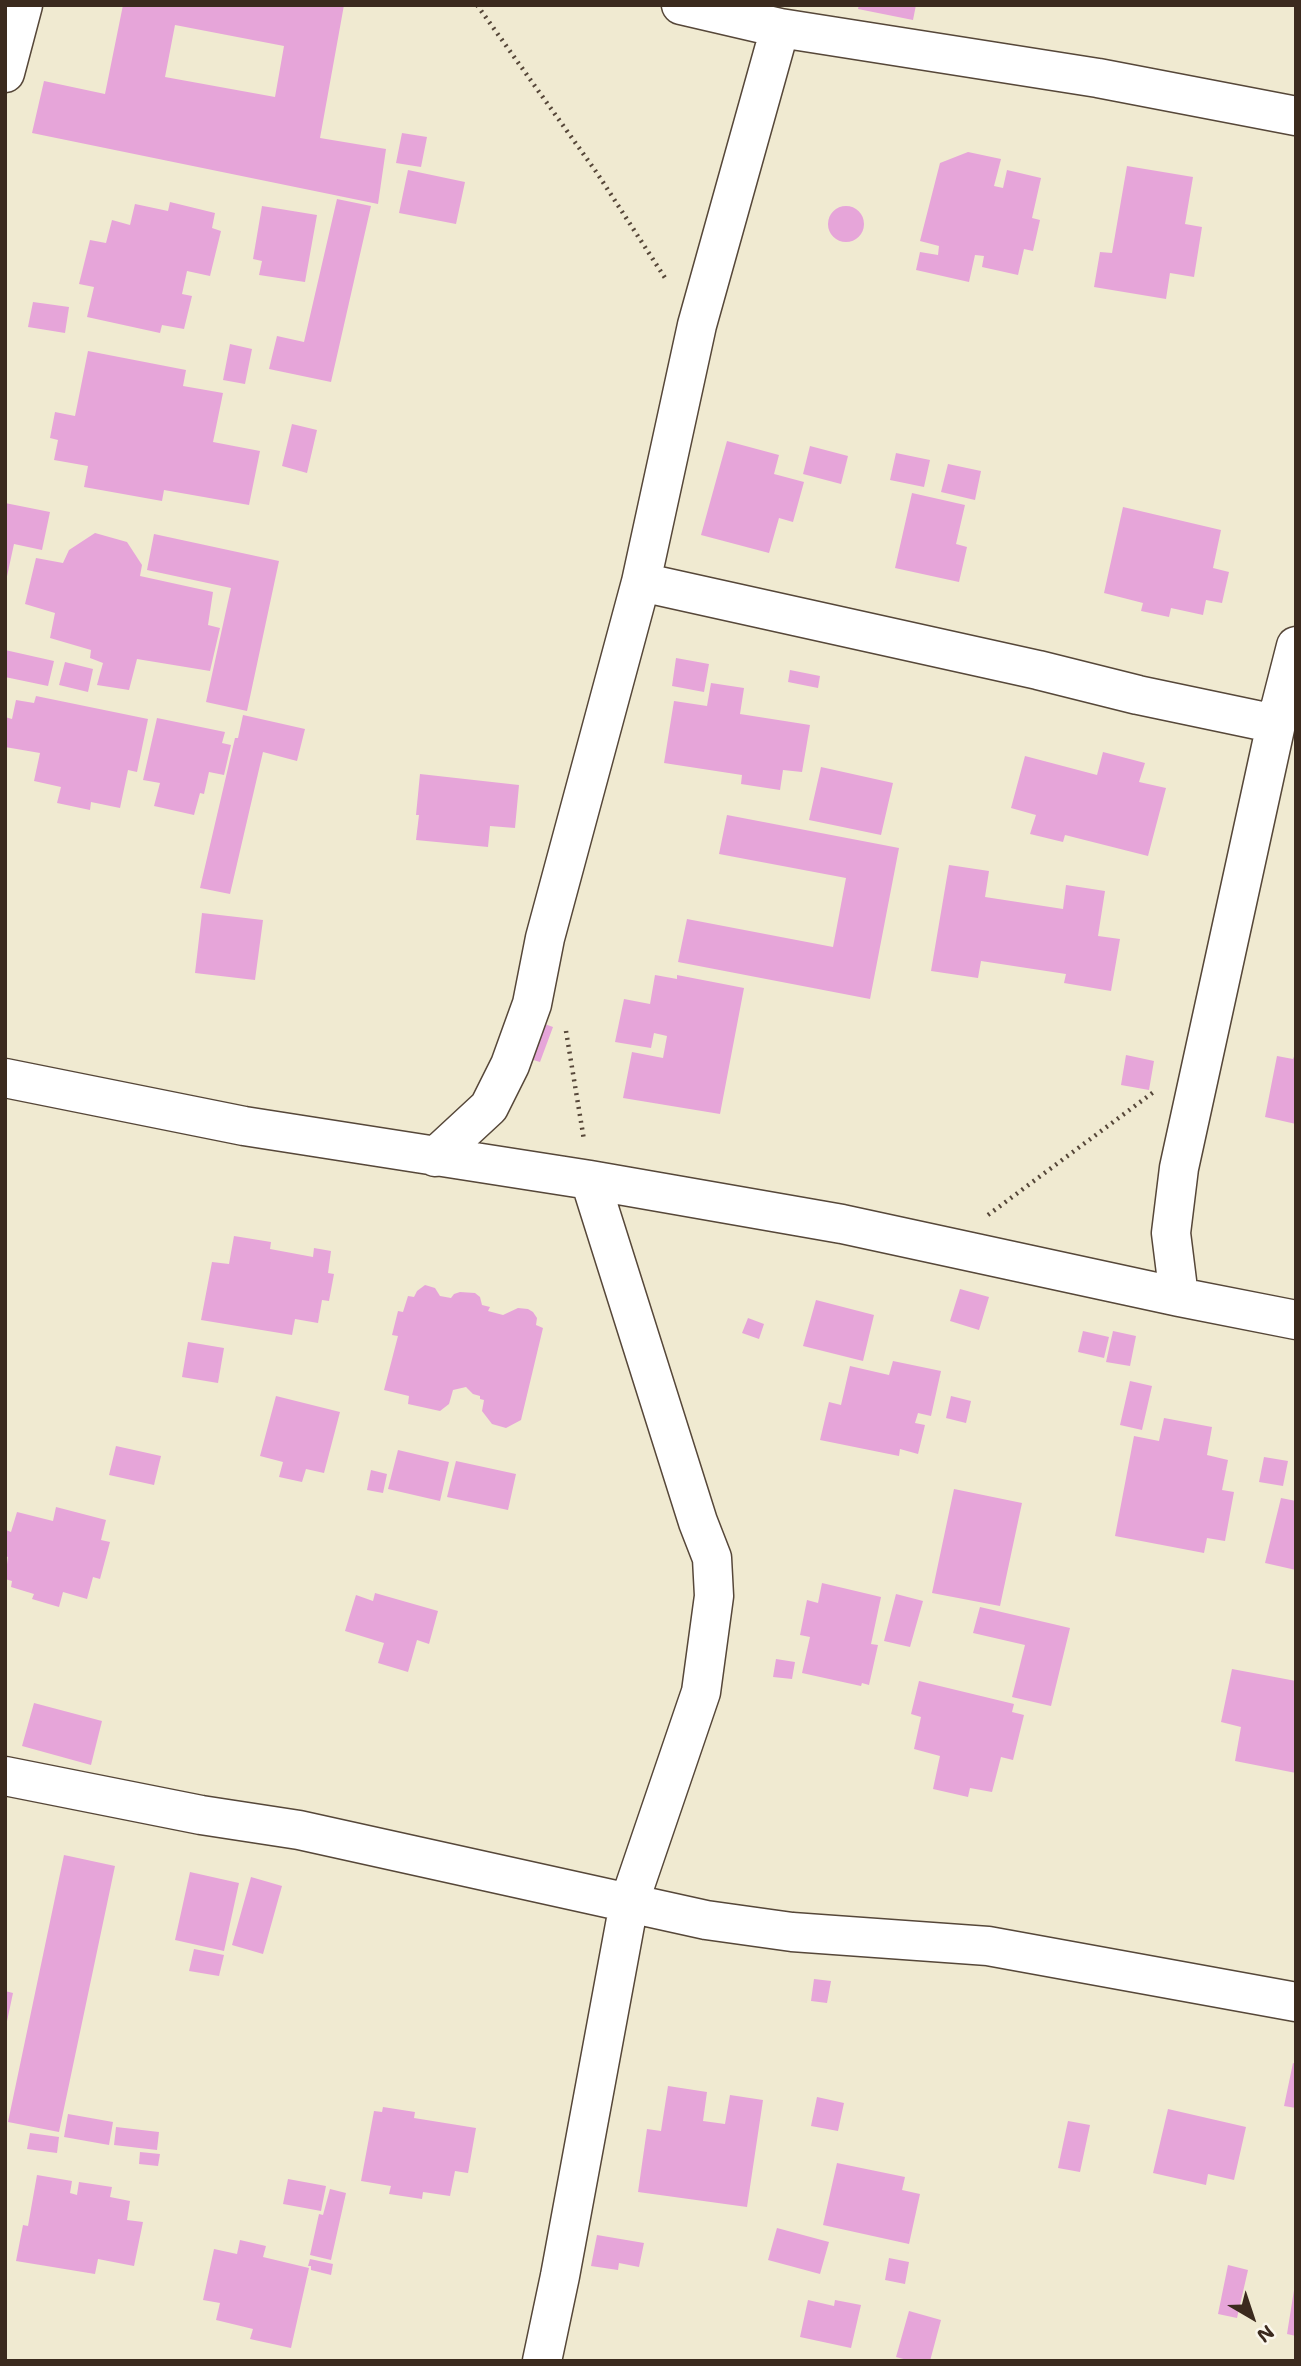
<!DOCTYPE html>
<html>
<head>
<meta charset="utf-8">
<style>
	body { margin:0 }
	#map { position:relative; width:1301px; height:2366px; overflow:hidden; background:#f0ead1; font-family:"Shantell Sans",sans-serif }
	canvas { display:block }
	.frame { position:absolute; inset:0; border:7px solid #3b2a1e; pointer-events:none }
	.north { position:absolute; left:1217px; top:2282px; width:70px; height:70px; -webkit-text-stroke:5px #fbf7ec; paint-order:stroke; rotate:141deg; font-size:19px; font-weight:700; line-height:28px; text-align:center; color:#3b2a1e }
	.north::after { content:''; display:block; margin:auto; width:24px; height:32px; background:#3b2a1e; clip-path:polygon(50% 0,100% 100%,50% 72%,0 100%) }
</style>
</head>
<body>
<div id="map">
<canvas width="1301" height="2366"></canvas>
<div class="frame"></div>
<div class="north">N</div>
</div>
<script>
const ctx = document.querySelector('canvas').getContext('2d');
ctx.lineJoin = 'round';
function fill(path, color) { ctx.fillStyle = color; ctx.fill(path, 'evenodd'); }
const toPath = rows => new Path2D(rows.map(r => 'M' + r).join(''));
function strokePath(path, color, width, dash) { ctx.strokeStyle = color; ctx.lineWidth = width; ctx.lineCap = dash ? 'butt' : 'round'; ctx.setLineDash(dash || []); ctx.stroke(path); }
fill(toPath([
	[123,5,344,5,320,138,386,149,378,204,32,133,44,81,105,94],
	[175,25,284,46,275,97,165,77],
	[859,5,916,5,913,20,858,9],
	[402,133,427,137,421,167,396,163],
	[968,152,1001,159,994,186,1003,188,1007,170,1041,178,1032,218,1040,220,1033,251,1024,249,1018,275,982,267,984,256,975,255,969,282,916,270,920,252,938,255,939,246,920,241,940,163],
	[1127,166,1193,177,1185,224,1202,227,1194,277,1170,273,1166,299,1094,287,1100,252,1112,253],
	[408,170,465,182,456,224,399,213],
	[337,199,371,206,331,382,269,369,277,336,304,342],
	[170,202,215,213,212,228,221,231,210,276,187,271,182,294,192,296,184,329,162,325,160,333,87,317,94,287,79,284,90,240,106,243,112,220,130,225,135,204,168,211],
	'828 224a18 18 0 1 1 36 0a18 18 0 1 1-36 0Z',
	[262,206,317,215,305,282,259,275,262,261,253,259],
	[33,302,69,307,65,333,28,327],
	[230,344,252,349,245,384,223,380],
	[88,351,186,370,183,386,223,393,213,442,260,451,249,505,164,490,162,501,84,487,88,466,54,460,58,440,50,438,55,412,75,416],
	[292,424,317,430,307,473,282,466],
	[727,441,779,455,774,474,804,482,793,522,779,518,769,553,701,535],
	[810,446,848,456,841,484,803,474],
	[896,453,930,460,924,487,890,480],
	[948,464,981,471,975,500,941,492],
	[912,493,965,505,956,544,967,547,959,582,895,568],
	[5,503,50,512,42,550,14,544,6,581],
	[1123,507,1221,530,1213,568,1229,572,1222,603,1206,600,1203,615,1171,608,1169,617,1141,611,1143,603,1104,593],
	[95,533,127,542,142,565,140,576,213,592,208,625,220,628,210,671,137,659,129,690,97,685,103,663,90,658,91,650,50,638,55,613,25,604,36,558,63,563,69,550],
	[154,534,279,561,247,711,206,702,231,588,147,570],
	[5,650,54,661,48,686,5,677],
	[676,658,709,664,704,692,672,686],
	[65,662,93,669,88,692,59,685],
	[790,670,820,676,818,688,788,682],
	[711,683,744,688,740,714,810,725,802,772,783,770,780,790,741,784,742,775,664,763,674,701,707,706],
	[36,696,148,719,137,772,128,770,120,808,91,802,90,810,57,803,61,787,34,781,40,753,5,747,5,717,12,719,16,700,34,703],
	[243,715,305,729,297,761,263,752,230,894,200,888,235,738,238,738],
	[157,718,225,732,222,743,231,745,224,775,209,772,204,794,200,793,194,815,154,806,160,783,143,780],
	[1103,752,1145,763,1139,782,1166,788,1148,856,1065,835,1063,842,1030,834,1036,815,1011,808,1025,756,1097,775],
	[821,767,893,783,881,835,809,820],
	[420,774,519,785,515,828,490,826,488,847,416,840,419,815,416,815],
	[727,815,899,848,870,999,678,962,687,919,833,947,846,878,719,854],
	[949,865,989,871,985,897,1063,909,1066,885,1105,891,1098,936,1120,939,1111,991,1064,983,1066,974,981,961,978,978,931,971],
	[202,913,263,920,255,980,195,973],
	[655,975,677,979,677,975,744,988,720,1114,623,1098,632,1052,663,1058,667,1036,654,1033,651,1048,615,1042,624,999,650,1004],
	[536,1021,553,1027,540,1062,524,1057],
	[1295,1054,1296,1124,1265,1117,1277,1056,1293,1059],
	[1126,1055,1154,1061,1149,1090,1121,1085],
	[234,1236,271,1242,270,1249,313,1257,314,1248,331,1251,328,1273,334,1274,329,1301,322,1300,318,1323,295,1319,292,1335,201,1320,212,1262,229,1264],
	[425,1285,435,1288,440,1296,451,1298,454,1294,460,1292,475,1293,480,1297,482,1305,490,1307,488,1311,503,1315,518,1308,528,1309,533,1312,537,1318,536,1325,543,1328,521,1420,506,1428,492,1424,482,1411,484,1400,480,1399,480,1396,473,1394,466,1387,453,1390,449,1404,440,1411,408,1404,409,1396,384,1390,398,1336,392,1335,398,1311,403,1312,408,1296,414,1297,417,1291],
	[960,1289,989,1297,979,1330,950,1321],
	[816,1300,874,1315,863,1361,803,1346],
	[748,1318,764,1324,759,1339,742,1333],
	[1083,1331,1109,1337,1104,1358,1078,1352],
	[1113,1331,1136,1336,1130,1366,1106,1362],
	[188,1342,224,1348,218,1383,182,1377],
	[893,1361,941,1371,931,1416,918,1413,915,1423,925,1425,918,1454,900,1449,899,1456,820,1440,829,1402,841,1405,850,1366,889,1375],
	[1130,1381,1152,1386,1142,1430,1120,1425],
	[276,1396,340,1412,324,1473,306,1469,302,1482,279,1477,283,1462,260,1456],
	[951,1396,971,1401,966,1423,946,1418],
	[1164,1418,1212,1427,1207,1455,1228,1460,1222,1490,1234,1492,1225,1541,1207,1538,1204,1553,1115,1536,1134,1436,1159,1441],
	[116,1446,161,1456,154,1485,109,1475],
	[398,1450,449,1462,440,1501,388,1489],
	[1264,1457,1288,1461,1283,1486,1259,1482],
	[456,1461,516,1474,508,1510,447,1497],
	[371,1470,387,1474,383,1493,367,1490],
	[954,1489,1022,1503,1000,1606,932,1593],
	[1281,1498,1296,1501,1296,1570,1265,1563],
	[56,1507,106,1520,101,1540,110,1542,100,1579,93,1577,87,1599,63,1592,59,1607,32,1599,34,1594,11,1587,12,1581,5,1579,8,1557,5,1556,5,1535,6,1530,11,1532,17,1512,53,1521],
	[822,1583,881,1597,871,1644,878,1645,869,1685,862,1683,861,1686,802,1673,810,1637,800,1635,807,1600,818,1603],
	[375,1593,438,1611,429,1644,417,1640,408,1672,378,1663,384,1643,345,1631,356,1595,373,1601],
	[896,1594,923,1601,910,1647,884,1641],
	[980,1607,1070,1628,1051,1706,1012,1697,1025,1645,973,1633],
	[776,1659,795,1662,792,1679,773,1677],
	[1232,1669,1296,1681,1296,1773,1235,1761,1241,1727,1221,1722],
	[919,1681,1014,1704,1012,1712,1024,1715,1013,1760,1001,1757,992,1792,970,1788,968,1797,933,1789,940,1756,914,1749,921,1717,911,1714],
	[34,1703,102,1721,91,1765,22,1746],
	[64,1855,115,1866,59,2132,8,2122],
	[190,1872,239,1883,224,1951,175,1940],
	[251,1877,282,1886,263,1954,232,1945],
	[194,1949,224,1955,219,1976,189,1971],
	[814,1979,831,1981,827,2003,811,2001],
	[5,1991,13,1993,6,2026,5,2026],
	[1293,2063,1296,2064,1296,2108,1284,2106],
	[668,2086,707,2092,703,2121,725,2124,730,2095,763,2100,747,2207,638,2192,647,2129,661,2131],
	[817,2097,844,2103,838,2131,811,2126],
	[383,2107,415,2112,414,2118,476,2128,468,2173,455,2171,450,2196,423,2192,422,2199,389,2194,391,2186,361,2181,374,2111,382,2112],
	[1168,2109,1246,2127,1234,2180,1208,2174,1206,2185,1153,2173],
	[68,2114,113,2122,109,2145,64,2137],
	[1068,2121,1090,2125,1080,2172,1058,2168],
	[116,2127,159,2132,157,2150,114,2145],
	[30,2133,59,2137,57,2153,27,2149],
	[140,2152,160,2154,158,2166,139,2164],
	[837,2163,905,2177,902,2190,920,2194,909,2244,823,2225],
	[37,2175,72,2181,70,2193,77,2195,79,2182,112,2187,110,2197,130,2201,127,2220,143,2222,134,2266,98,2259,95,2274,16,2261,23,2225,28,2226],
	[288,2179,326,2186,321,2211,283,2204],
	[330,2189,346,2193,331,2260,310,2255,319,2214,323,2215],
	[777,2228,829,2242,820,2274,768,2260],
	[597,2235,644,2243,639,2267,619,2263,618,2270,591,2266],
	[240,2240,266,2246,263,2257,309,2268,291,2348,250,2339,253,2329,216,2320,220,2303,203,2300,214,2249,237,2254],
	[889,2258,909,2262,905,2284,885,2280],
	[310,2259,333,2264,331,2275,311,2270,311,2266,308,2266],
	[1228,2265,1248,2270,1237,2318,1218,2314],
	[1294,2290,1296,2290,1296,2336,1287,2334],
	[808,2300,834,2306,835,2300,861,2305,851,2348,800,2337],
	[909,2311,941,2320,930,2361,911,2361,896,2357]
]), '#e6a5d9');
const minor = toPath([
	[681,5,780,28,1098,78,1296,116],
	[5,73,23,5],
	[641,582,1038,670,1138,695,1276,724],
	[5,1078,244,1126,590,1180,842,1224,1179,1297,1296,1320],
	[435,1157,489,1107,510,1065,532,1004,545,938,641,582,697,325,780,28],
	[590,1180,698,1522,712,1558,714,1596,701,1692,629,1903,706,1920,792,1932,988,1946,1296,2002],
	[1179,1297,1171,1233,1179,1168,1276,724,1296,646],
	[5,1776,201,1815,299,1830,629,1903,560,2276,542,2361]
]);
strokePath(minor, '#564739', 41);
strokePath(toPath([
	[477,5,597,173,667,281],
	[566,1031,584,1140],
	[988,1215,1155,1091]
]), '#564739', 4.5, [2, 5]);
strokePath(minor, '#fff', 38);
</script>
</body>
</html>
